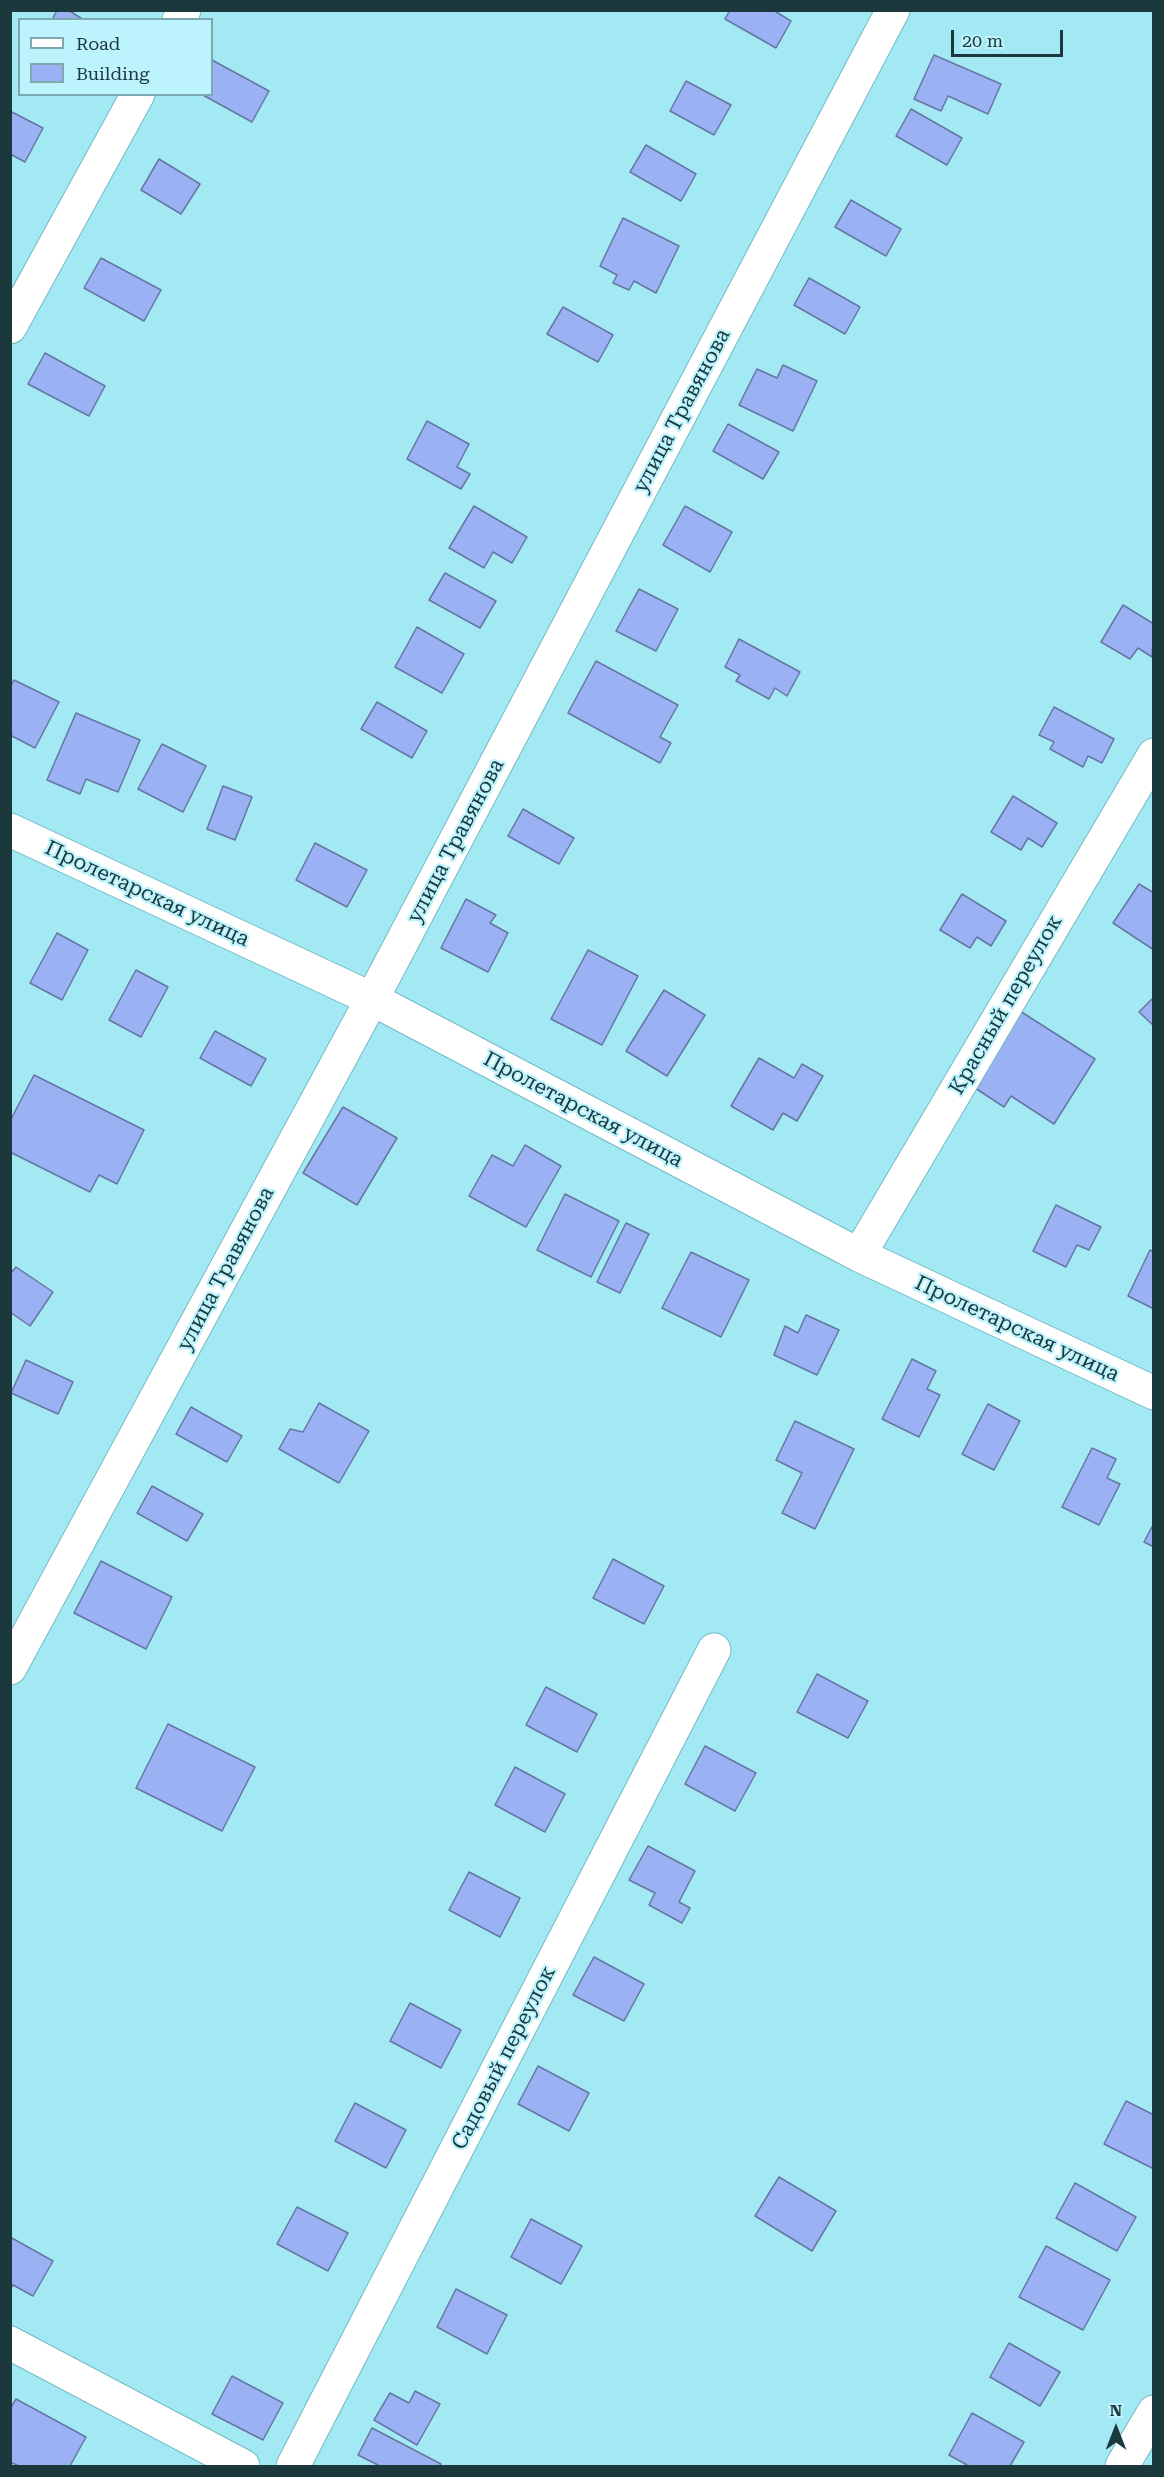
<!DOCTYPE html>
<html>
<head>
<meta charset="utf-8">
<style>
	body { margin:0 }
	#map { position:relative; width:1164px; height:2477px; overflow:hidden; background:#a2e9f4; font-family:"Roboto Serif",serif }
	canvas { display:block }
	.frame { position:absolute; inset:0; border:12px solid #1b383d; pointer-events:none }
	.legend { position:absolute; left:18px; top:18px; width:195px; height:78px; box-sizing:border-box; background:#bcf3fc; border:2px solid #7ca8b0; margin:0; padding:8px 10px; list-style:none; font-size:18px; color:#1b383d }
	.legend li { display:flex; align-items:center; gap:12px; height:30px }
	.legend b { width:30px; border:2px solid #7ca8b0 }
	.north { position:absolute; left:1086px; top:2399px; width:60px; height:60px; -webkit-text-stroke:4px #bcf3fc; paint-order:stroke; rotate:0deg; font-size:16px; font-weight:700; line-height:24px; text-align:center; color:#1b383d }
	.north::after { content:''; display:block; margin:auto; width:21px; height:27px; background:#1b383d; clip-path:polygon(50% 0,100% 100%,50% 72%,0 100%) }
	.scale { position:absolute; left:951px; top:30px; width:112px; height:27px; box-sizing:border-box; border:3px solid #1b383d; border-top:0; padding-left:8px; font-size:18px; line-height:21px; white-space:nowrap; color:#1b383d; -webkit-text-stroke:4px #bcf3fc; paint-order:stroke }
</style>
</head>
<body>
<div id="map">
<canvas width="1164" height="2477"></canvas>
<div class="frame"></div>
<ul class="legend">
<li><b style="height:8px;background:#fff"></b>Road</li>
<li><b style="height:16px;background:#9ab2f4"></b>Building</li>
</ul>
<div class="north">N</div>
<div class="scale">20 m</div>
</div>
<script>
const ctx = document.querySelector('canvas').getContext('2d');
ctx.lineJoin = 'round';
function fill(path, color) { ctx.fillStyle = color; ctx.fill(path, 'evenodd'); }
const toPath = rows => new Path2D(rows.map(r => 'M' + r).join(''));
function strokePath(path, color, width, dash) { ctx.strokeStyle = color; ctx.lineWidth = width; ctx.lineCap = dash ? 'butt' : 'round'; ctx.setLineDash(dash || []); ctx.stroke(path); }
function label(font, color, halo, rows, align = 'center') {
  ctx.font = font + ' "Roboto Serif",serif'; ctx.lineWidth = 4.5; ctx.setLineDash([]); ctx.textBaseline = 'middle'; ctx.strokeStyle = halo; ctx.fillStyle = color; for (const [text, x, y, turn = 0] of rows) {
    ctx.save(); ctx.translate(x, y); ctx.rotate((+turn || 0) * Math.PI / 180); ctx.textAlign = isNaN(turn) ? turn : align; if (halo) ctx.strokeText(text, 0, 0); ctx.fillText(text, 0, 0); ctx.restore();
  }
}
const building = toPath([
	[57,10,68,10,84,20,52,20,57,10],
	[730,10,773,10,791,21,776,48,725,19,730,10],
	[934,55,1001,84,988,114,948,96,941,111,914,99,934,55],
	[212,60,269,91,252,122,201,94,212,94,212,60],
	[686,81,731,105,714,135,670,111,686,81],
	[911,109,962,138,947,165,896,136,911,109],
	[10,111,43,128,25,162,10,154,10,111],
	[646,145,696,174,681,201,630,172,646,145],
	[159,159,200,184,181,214,141,190,159,159],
	[851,200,901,229,886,256,835,227,851,200],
	[623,218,679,246,656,293,634,281,629,290,613,283,617,275,600,266,623,218],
	[101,258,161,290,144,321,84,288,101,258],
	[809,278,860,307,845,334,794,305,809,278],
	[563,307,613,335,598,362,547,334,563,307],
	[45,353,105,386,89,416,28,384,45,353],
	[783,365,817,381,793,431,739,405,757,369,777,378,783,365],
	[427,421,469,444,457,467,470,474,461,489,407,459,427,421],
	[728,424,779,452,763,479,713,451,728,424],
	[474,506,527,537,512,563,493,552,484,568,449,548,474,506],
	[685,506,732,532,710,572,663,545,685,506],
	[445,573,496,601,480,628,429,600,445,573],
	[639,589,678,609,656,651,616,631,639,589],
	[1123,605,1154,624,1152,657,1138,648,1130,659,1101,642,1123,605],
	[417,627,464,654,442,693,395,667,417,627],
	[739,639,800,672,787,696,775,688,769,699,736,681,740,675,725,667,739,639],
	[596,661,678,705,660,737,671,743,660,763,568,713,596,661],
	[14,680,59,702,35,748,10,735,10,687,14,680],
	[377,702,427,731,412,758,361,729,377,702],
	[1054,707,1114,739,1102,763,1088,756,1083,767,1050,749,1054,742,1039,735,1054,707],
	[76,713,140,740,118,792,86,779,80,794,47,780,76,713],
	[162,744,206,766,183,812,138,789,162,744],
	[223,786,252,797,235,840,207,829,223,786],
	[1013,796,1057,823,1042,847,1028,838,1021,850,991,832,1013,796],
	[523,809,574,838,559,864,508,836,523,809],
	[315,843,367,870,347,907,296,880,315,843],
	[1139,884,1154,893,1154,950,1113,923,1139,884],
	[962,894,1006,921,991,946,977,937,970,948,940,930,962,894],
	[466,899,496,915,490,923,508,933,488,972,441,948,466,899],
	[57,933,88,950,62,1000,30,983,57,933],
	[588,950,638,976,602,1045,551,1019,588,950],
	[136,970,168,987,141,1037,109,1020,136,970],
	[664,990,705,1015,667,1076,626,1051,664,990],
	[1154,997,1154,1026,1139,1012,1154,997],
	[1020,1011,1095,1059,1054,1124,1011,1096,1004,1107,972,1086,1020,1011],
	[215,1031,266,1059,251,1086,200,1058,215,1031],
	[759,1058,794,1078,802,1064,823,1076,797,1121,783,1113,773,1130,731,1106,759,1058],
	[34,1075,144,1130,117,1184,99,1175,90,1192,10,1152,10,1121,34,1075],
	[343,1107,397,1138,357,1205,303,1173,343,1107],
	[525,1145,561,1166,526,1227,469,1196,492,1155,513,1166,525,1145],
	[565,1194,619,1221,591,1277,537,1250,565,1194],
	[1056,1205,1101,1227,1089,1250,1077,1245,1066,1267,1033,1251,1056,1205],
	[626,1223,649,1234,620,1293,597,1282,626,1223],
	[1150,1250,1154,1252,1154,1309,1128,1296,1150,1250],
	[691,1252,749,1280,721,1337,662,1308,691,1252],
	[16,1267,53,1292,30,1326,10,1312,10,1274,16,1267],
	[806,1315,839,1330,817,1375,774,1355,785,1326,798,1333,806,1315],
	[912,1359,936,1371,927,1389,940,1395,919,1437,882,1419,912,1359],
	[26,1360,73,1382,58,1414,11,1393,26,1360],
	[319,1403,369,1431,339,1483,279,1449,290,1429,303,1432,319,1403],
	[988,1404,1020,1421,994,1470,962,1454,988,1404],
	[191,1407,242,1436,227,1462,176,1434,191,1407],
	[795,1421,854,1449,815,1529,782,1513,802,1473,776,1460,795,1421],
	[1092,1448,1116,1459,1107,1478,1120,1484,1099,1525,1062,1507,1092,1448],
	[152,1486,203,1514,187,1541,137,1513,152,1486],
	[1154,1523,1154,1547,1144,1542,1154,1523],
	[613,1559,664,1586,644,1624,593,1598,613,1559],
	[101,1561,172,1597,146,1649,74,1613,101,1561],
	[817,1674,868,1701,848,1738,797,1712,817,1674],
	[546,1687,597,1714,577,1752,526,1725,546,1687],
	[168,1724,255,1767,222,1831,136,1788,168,1724],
	[705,1746,756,1773,735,1811,685,1784,705,1746],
	[515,1767,565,1794,545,1832,495,1805,515,1767],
	[648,1846,695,1871,679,1902,690,1908,682,1923,649,1905,655,1893,629,1880,648,1846],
	[469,1872,520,1898,500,1937,449,1910,469,1872],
	[594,1957,644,1984,624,2021,573,1995,594,1957],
	[410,2003,461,2030,441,2068,390,2041,410,2003],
	[538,2066,589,2093,569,2131,518,2104,538,2066],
	[1126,2101,1154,2115,1154,2169,1104,2144,1126,2101],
	[355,2103,406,2130,386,2168,335,2141,355,2103],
	[779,2177,836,2211,812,2251,755,2216,779,2177],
	[1075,2183,1136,2217,1117,2251,1056,2218,1075,2183],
	[297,2207,348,2233,328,2271,277,2244,297,2207],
	[531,2219,582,2246,561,2284,511,2257,531,2219],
	[10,2237,53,2261,33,2296,13,2285,10,2290,10,2237],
	[1046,2246,1110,2280,1083,2330,1019,2297,1046,2246],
	[456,2289,507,2315,487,2354,437,2327,456,2289],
	[1009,2343,1060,2372,1040,2406,990,2377,1009,2343],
	[232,2376,283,2403,263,2440,212,2414,232,2376],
	[415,2391,440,2404,417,2445,374,2420,390,2393,409,2403,415,2391],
	[16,2399,86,2437,70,2466,19,2466,10,2462,10,2409,16,2399],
	[972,2413,1024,2442,1010,2466,969,2466,949,2455,972,2413],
	[372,2428,441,2464,439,2466,380,2466,358,2455,372,2428]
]);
fill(building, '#9ab2f4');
strokePath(building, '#6576a2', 1.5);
const minor = toPath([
	[179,20,184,10],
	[10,327,138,94],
	[10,830,372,999,859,1255,1154,1393],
	[859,1255,1154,755],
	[10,1668,372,999,893,10],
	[10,2343,243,2466],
	[293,2466,714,1650]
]);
const tertiary = toPath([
	[1122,2466,1154,2412]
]);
strokePath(minor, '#74bac5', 35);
strokePath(tertiary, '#74bac5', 35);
strokePath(minor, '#fff', 33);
strokePath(tertiary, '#fff', 33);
label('21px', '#1b383d', '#bcf3fc', [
	["улица Травянова",682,411,-62],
	["улица Травянова",456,841,-62],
	["Пролетарская улица",147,894,25],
	["Красный переулок",1006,1005,-60],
	["Пролетарская улица",583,1110,28],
	["улица Травянова",226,1269,-62],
	["Пролетарская улица",1017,1329,25],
	["Садовый переулок",504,2058,-63]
]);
</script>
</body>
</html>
